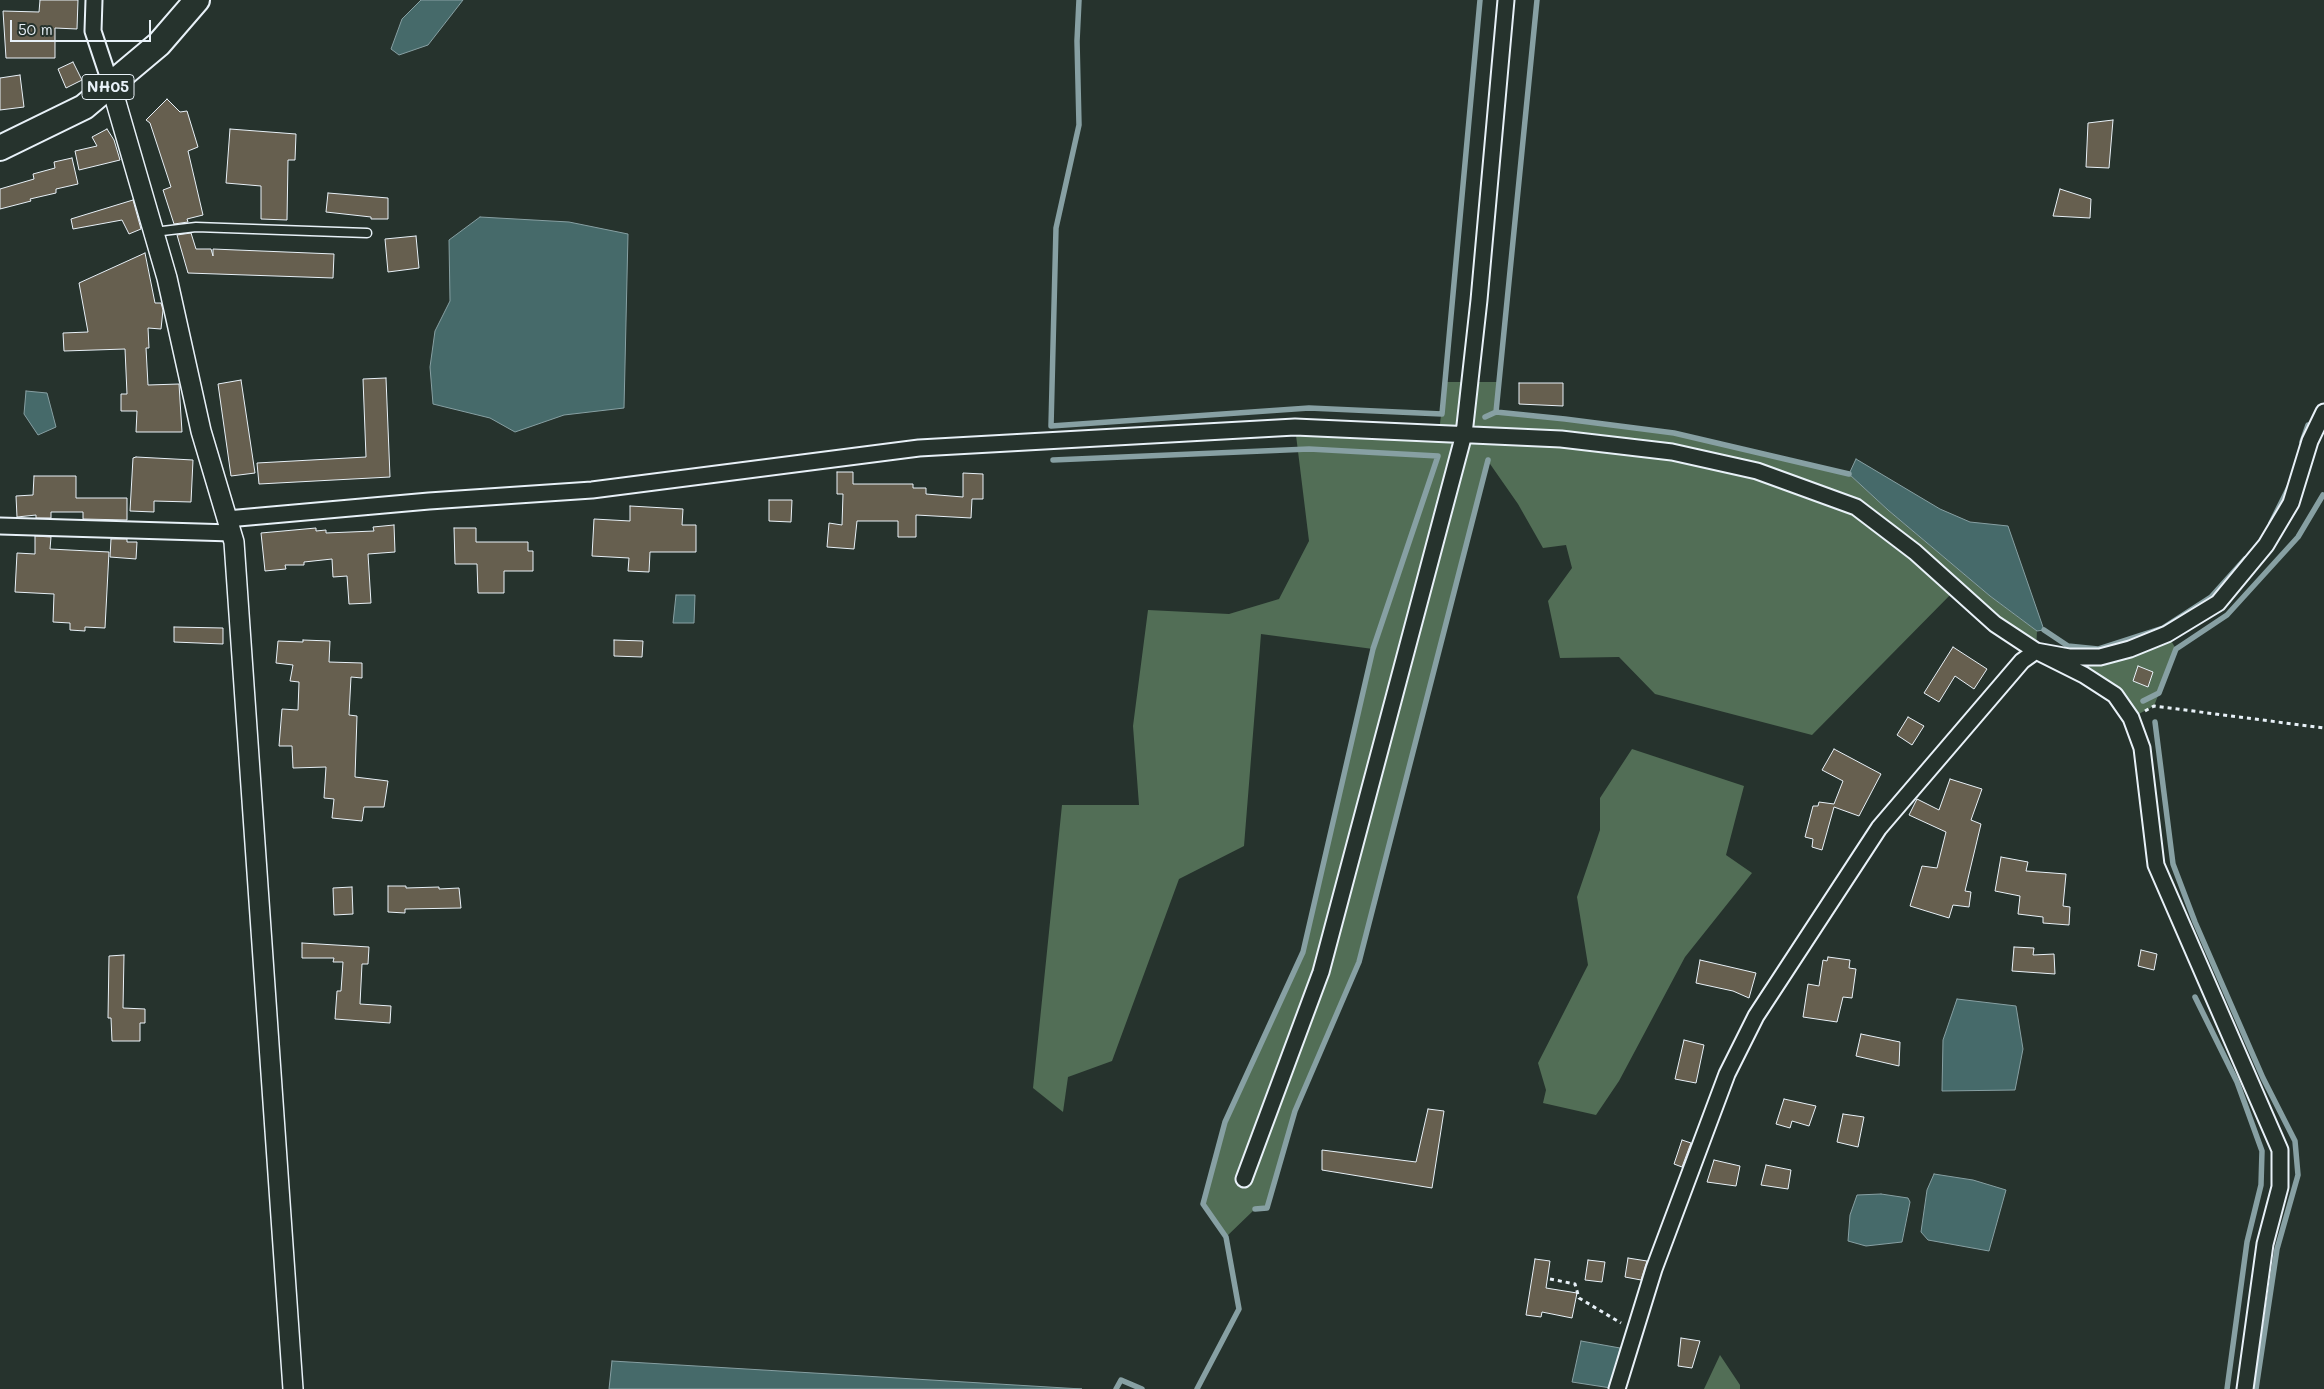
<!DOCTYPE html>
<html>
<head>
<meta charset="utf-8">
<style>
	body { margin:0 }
	#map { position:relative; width:2324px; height:1389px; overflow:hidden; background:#26332d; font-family:Mali,sans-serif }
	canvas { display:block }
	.scale { position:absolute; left:10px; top:20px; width:141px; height:22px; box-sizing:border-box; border:2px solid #e8f1f8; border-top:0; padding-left:6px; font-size:15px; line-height:18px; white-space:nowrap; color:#e8f1f8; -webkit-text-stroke:4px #26332d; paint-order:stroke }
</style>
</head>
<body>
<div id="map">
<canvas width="2324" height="1389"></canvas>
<div class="scale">50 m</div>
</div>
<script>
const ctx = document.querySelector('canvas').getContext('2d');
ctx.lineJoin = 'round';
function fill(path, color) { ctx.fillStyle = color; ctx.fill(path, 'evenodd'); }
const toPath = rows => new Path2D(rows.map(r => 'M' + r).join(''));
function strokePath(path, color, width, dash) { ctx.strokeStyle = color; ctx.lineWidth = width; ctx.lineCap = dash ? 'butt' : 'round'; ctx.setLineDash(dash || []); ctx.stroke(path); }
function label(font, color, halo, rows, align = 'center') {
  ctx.font = font + ' Mali,sans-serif'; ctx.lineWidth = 4.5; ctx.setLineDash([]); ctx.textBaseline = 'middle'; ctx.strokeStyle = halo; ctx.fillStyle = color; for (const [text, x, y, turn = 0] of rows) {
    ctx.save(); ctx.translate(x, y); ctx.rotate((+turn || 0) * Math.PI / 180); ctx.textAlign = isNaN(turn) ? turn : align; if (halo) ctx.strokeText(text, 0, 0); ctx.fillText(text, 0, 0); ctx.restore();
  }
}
fill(toPath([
	[1445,382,1499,382,1496,412,1565,419,1674,433,1849,474,1888,510,1990,596,2037,631,2036,651,2069,657,2100,657,2130,649,2167,634,2176,649,2154,706,2131,718,2115,695,2084,675,2036,651,1995,624,1956,589,1812,735,1655,694,1619,657,1560,658,1548,601,1572,568,1566,545,1543,548,1518,504,1488,461,1359,962,1295,1111,1267,1208,1255,1209,1226,1237,1203,1204,1225,1122,1303,952,1373,649,1261,634,1244,846,1179,879,1112,1061,1068,1077,1063,1112,1033,1088,1062,805,1139,805,1133,726,1148,610,1229,614,1279,599,1309,541,1295,427,1439,432],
	[1632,749,1744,786,1726,855,1752,873,1685,957,1619,1081,1596,1115,1543,1103,1546,1090,1538,1063,1588,965,1577,897,1600,830,1600,798],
	[1720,1355,1740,1385,1740,1389,1704,1389]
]), '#526e56');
const water = toPath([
	[421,0,463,0,428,45,399,55,391,49,402,19,421,0],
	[480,217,569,222,628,234,624,408,564,415,515,432,490,418,433,404,430,367,435,331,450,301,449,240,480,217],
	[26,391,47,393,56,427,38,435,24,414,26,391],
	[1856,459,1940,509,1970,522,2008,526,2044,630,2037,631,1990,596,1888,510,1849,474,1856,459],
	[676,595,695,595,694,623,673,623,676,595],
	[1957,999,2016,1006,2023,1049,2015,1090,1942,1091,1943,1040,1957,999],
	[1934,1174,1973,1180,2006,1190,1989,1251,1928,1240,1921,1232,1927,1190,1934,1174],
	[1881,1194,1908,1198,1910,1202,1902,1242,1866,1246,1848,1241,1850,1215,1857,1195,1881,1194],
	[1581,1341,1620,1348,1611,1388,1572,1382,1581,1341],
	[612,1361,1082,1389,609,1389,612,1361]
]);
fill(water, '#466a6a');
strokePath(water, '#87a0a3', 1);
strokePath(toPath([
	[1079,0,1077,41,1079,125,1056,228,1051,426,1309,408,1442,414,1480,0],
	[1537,0,1496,412,1565,419,1674,433,1849,474],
	[1485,417,1496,412],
	[2302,442,2308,425],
	[1053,460,1309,449,1438,456,1373,649,1303,952,1225,1122,1203,1204,1226,1237,1239,1309,1197,1389],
	[2271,523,2289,487],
	[2044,630,2068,646,2098,649,2163,628,2211,597,2245,559],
	[2143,701,2159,693,2176,649,2227,615,2298,537,2323,495],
	[2155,722,2173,864,2195,922,2263,1078,2295,1141,2298,1175,2277,1249,2256,1389],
	[2195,997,2237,1082,2262,1151,2261,1185,2247,1242,2227,1389],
	[1255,1209,1267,1208,1295,1111,1359,962,1488,460],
	[1116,1389,1121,1380,1142,1389]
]), '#87a0a3', 5.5);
const building = toPath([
	[40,0,78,0,77,29,55,28,55,58,6,58,3,11,39,12,40,0],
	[73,62,82,80,66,88,58,69,73,62],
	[20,75,24,107,0,110,0,78,20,75],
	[167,99,180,112,187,111,198,147,188,151,203,215,187,219,188,222,174,224,163,190,171,187,150,123,146,120,167,99],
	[2113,120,2109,168,2086,167,2088,123,2113,120],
	[107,129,114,140,120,160,79,170,75,151,97,146,92,137,107,129],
	[230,129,296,134,295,160,288,160,287,220,261,219,261,186,226,183,230,129],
	[72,158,78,184,56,189,56,193,30,199,31,201,0,209,0,189,34,179,33,174,55,168,54,162,72,158],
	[2060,189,2091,199,2090,218,2053,216,2060,189],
	[328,193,388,198,388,219,371,219,371,217,326,212,328,193],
	[133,200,141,229,129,234,122,220,73,229,71,219,133,200],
	[191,233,196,249,211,249,213,256,213,249,334,254,333,278,188,273,177,235,191,233],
	[416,236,419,268,388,272,385,239,416,236],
	[145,253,155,303,161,303,163,310,161,329,148,328,149,348,146,348,148,385,179,384,182,432,136,432,137,411,121,411,121,394,127,394,125,349,64,351,63,333,88,332,79,283,145,253],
	[386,378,390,477,259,484,257,463,366,457,363,379,386,378],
	[241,380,255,473,231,476,218,384,241,380],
	[1519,383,1563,383,1563,406,1519,404,1519,383],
	[136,457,193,460,191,502,154,501,154,512,130,511,133,458,136,457],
	[837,472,853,472,853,484,913,484,913,488,926,488,926,494,963,497,963,473,983,474,983,499,972,499,971,518,916,515,916,537,898,537,898,521,857,521,854,549,827,547,829,523,842,525,843,494,837,494,837,472],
	[34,476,76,476,76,498,127,498,127,520,83,519,83,512,51,512,51,518,36,518,36,515,17,517,16,496,33,495,34,476],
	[769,500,792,500,791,522,769,521,769,500],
	[630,506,683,509,682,525,696,525,696,552,650,552,649,572,628,571,629,558,592,556,594,519,630,521,630,506],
	[394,525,395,552,368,554,371,603,349,604,347,576,333,577,332,559,304,562,304,565,285,565,286,569,265,571,261,533,316,528,316,531,326,530,326,533,374,531,373,527,394,525],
	[454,528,476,528,476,542,528,542,528,551,533,551,533,571,504,571,504,593,478,593,477,564,455,564,454,528],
	[35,536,51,537,50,549,109,552,105,628,85,627,85,631,70,630,70,623,53,622,54,594,15,592,17,553,35,554,35,536],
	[111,539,127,539,127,542,137,542,136,559,110,557,111,539],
	[174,627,223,628,223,644,174,642,174,627],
	[303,640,330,641,329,662,362,663,362,678,351,677,349,715,357,716,355,777,388,781,384,807,364,807,362,821,332,818,334,799,324,798,326,767,293,768,292,746,279,746,282,709,298,710,299,682,290,681,293,665,276,663,278,641,303,642,303,640],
	[614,640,643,641,642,657,614,656,614,640],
	[1953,647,1987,669,1974,689,1955,676,1939,702,1924,693,1953,647],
	[2138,666,2153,672,2148,687,2133,681,2138,666],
	[1908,717,1924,726,1912,745,1897,735,1908,717],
	[1834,749,1881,774,1859,816,1834,807,1822,850,1812,847,1813,839,1805,837,1813,806,1818,806,1819,802,1834,804,1843,781,1822,770,1834,749],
	[1950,779,1982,789,1971,820,1981,824,1965,891,1971,892,1969,907,1953,905,1949,918,1910,906,1922,866,1937,868,1946,832,1909,815,1917,799,1939,810,1950,779],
	[2001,857,2028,862,2026,871,2066,874,2063,906,2070,907,2069,925,2043,923,2043,917,2018,914,2020,896,1995,891,2001,857],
	[388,886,406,886,406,888,439,887,439,889,459,888,461,908,405,909,405,913,388,912,388,886],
	[352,887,353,914,334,915,333,888,352,887],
	[302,943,369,947,368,964,362,964,360,1004,391,1006,390,1023,335,1019,337,991,341,991,343,962,333,962,334,958,302,958,302,943],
	[2014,947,2034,948,2033,955,2054,954,2055,974,2012,971,2014,947],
	[2141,950,2157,954,2154,970,2138,966,2141,950],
	[124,955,123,1008,145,1009,145,1023,140,1023,140,1041,112,1041,111,1018,108,1018,109,956,124,955],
	[1828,957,1850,960,1849,968,1856,969,1852,998,1843,997,1837,1022,1803,1017,1808,984,1819,986,1823,960,1827,961,1828,957],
	[1700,960,1756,973,1749,998,1733,991,1696,983,1700,960],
	[1861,1034,1900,1042,1899,1066,1856,1056,1861,1034],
	[1684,1040,1704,1045,1696,1083,1675,1079,1684,1040],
	[1784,1099,1816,1106,1809,1126,1792,1121,1790,1128,1776,1124,1784,1099],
	[1428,1109,1444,1111,1432,1188,1322,1170,1322,1150,1416,1162,1428,1109],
	[1843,1114,1864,1117,1858,1147,1837,1142,1843,1114],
	[1682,1140,1691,1143,1682,1167,1674,1164,1682,1140],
	[1714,1160,1740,1166,1736,1186,1707,1182,1714,1160],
	[1766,1165,1791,1170,1788,1189,1761,1185,1766,1165],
	[1628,1258,1647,1261,1641,1280,1625,1277,1628,1258],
	[1535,1259,1550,1261,1546,1288,1577,1293,1572,1318,1542,1312,1541,1317,1526,1315,1535,1259],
	[1588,1260,1605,1262,1602,1282,1585,1280,1588,1260],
	[1681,1338,1700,1341,1692,1368,1678,1366,1681,1338]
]);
fill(building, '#665f4f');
strokePath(building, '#e8f1f8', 1);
const service = toPath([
	[154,232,196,227,367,233]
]);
const minor = toPath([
	[94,0,93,31,111,85],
	[227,519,429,501,592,490,919,448,1295,427,1561,439,1672,452,1757,471,1856,507,1915,552,1995,624,2036,651,2084,675,2115,695,2131,718,2142,748,2156,865,2280,1150,2280,1187,2265,1244,2245,1389],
	[0,526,232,533],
	[1244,1179,1321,972,1464,434,1479,300,1506,0],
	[1617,1389,1654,1269,1727,1074,1756,1016,1879,828,2022,661,2036,651,2069,657,2100,657,2130,649,2167,634,2218,603,2266,545,2291,503,2310,441,2324,412]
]);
const tertiary = toPath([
	[111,85,167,278,201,431,234,542,293,1389]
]);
const primary = toPath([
	[0,148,84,107,159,44,197,0]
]);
strokePath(service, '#e8f1f8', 11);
strokePath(minor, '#e8f1f8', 19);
strokePath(tertiary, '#e8f1f8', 22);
strokePath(primary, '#e8f1f8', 28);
strokePath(toPath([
	[2145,711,2154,706,2324,728],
	[1550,1279,1575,1284,1579,1298,1621,1323]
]), '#e8f1f8', 3, [4, 4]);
strokePath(service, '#26332d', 8);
strokePath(minor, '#26332d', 15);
strokePath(tertiary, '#26332d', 19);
strokePath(primary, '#26332d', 24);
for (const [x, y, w] of [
	[108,87,52]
]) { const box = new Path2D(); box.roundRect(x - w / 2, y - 12.5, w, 25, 4); ctx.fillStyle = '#26332d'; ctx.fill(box); strokePath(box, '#e8f1f8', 1); }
label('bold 15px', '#e8f1f8', null, [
	["NH05",108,87]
]);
</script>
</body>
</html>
